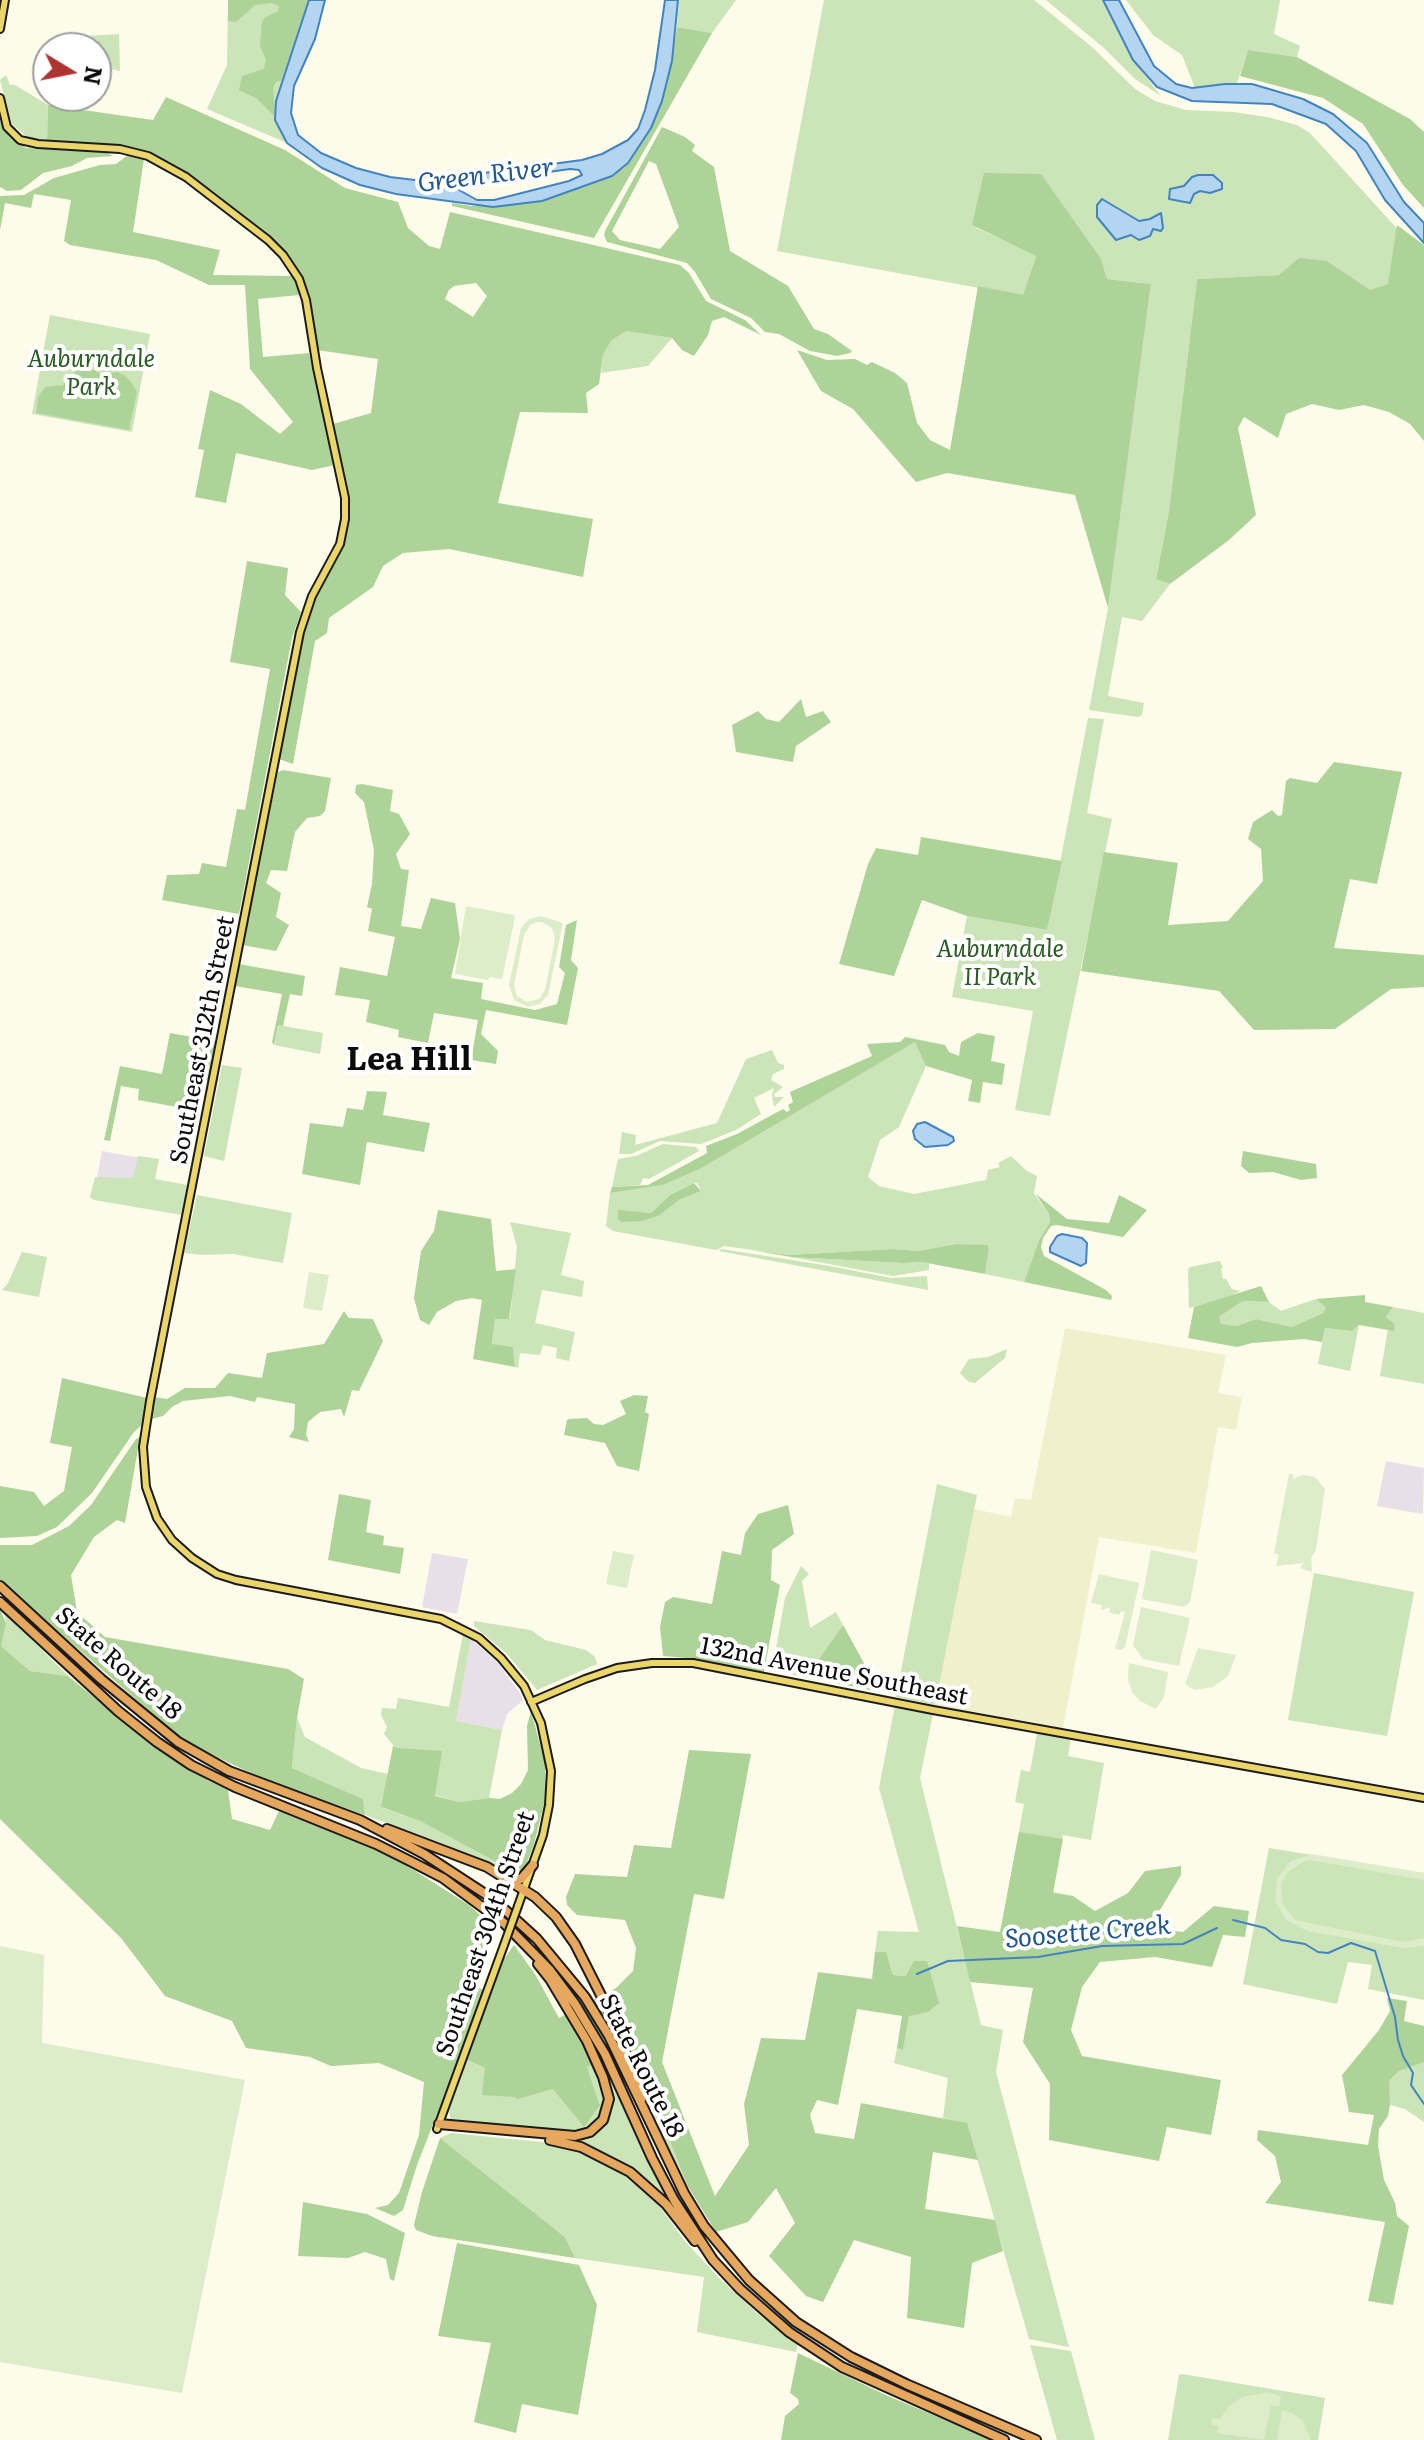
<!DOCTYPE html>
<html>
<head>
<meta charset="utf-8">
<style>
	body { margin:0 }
	#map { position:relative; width:1424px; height:2440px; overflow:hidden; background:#fdfbea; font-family:Literata,serif }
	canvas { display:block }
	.north { position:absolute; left:32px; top:32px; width:80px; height:80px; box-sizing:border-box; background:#fff; border:2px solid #9d9d9d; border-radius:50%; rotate:100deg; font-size:22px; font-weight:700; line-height:32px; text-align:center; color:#0b0b0b }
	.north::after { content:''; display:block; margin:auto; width:28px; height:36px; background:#ad3431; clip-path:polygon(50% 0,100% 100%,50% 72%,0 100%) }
</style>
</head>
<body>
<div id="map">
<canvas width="1424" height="2440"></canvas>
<div class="north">N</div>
</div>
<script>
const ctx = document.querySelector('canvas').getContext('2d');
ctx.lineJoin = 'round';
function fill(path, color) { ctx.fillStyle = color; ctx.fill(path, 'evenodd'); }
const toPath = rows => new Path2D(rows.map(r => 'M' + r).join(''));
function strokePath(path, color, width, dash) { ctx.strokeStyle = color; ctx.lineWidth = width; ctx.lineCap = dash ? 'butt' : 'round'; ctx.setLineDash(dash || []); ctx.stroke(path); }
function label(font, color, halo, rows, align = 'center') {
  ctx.font = font + ' Literata,serif'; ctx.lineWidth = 8; ctx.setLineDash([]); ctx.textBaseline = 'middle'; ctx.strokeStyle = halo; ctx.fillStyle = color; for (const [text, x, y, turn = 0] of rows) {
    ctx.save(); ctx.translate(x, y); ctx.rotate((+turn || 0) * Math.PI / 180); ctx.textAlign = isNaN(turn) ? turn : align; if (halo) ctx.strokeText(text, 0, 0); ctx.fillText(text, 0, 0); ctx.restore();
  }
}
fill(toPath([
	[102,1151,141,1158,136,1184,97,1177],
	[1386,1461,1424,1468,1423,1514,1377,1506],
	[432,1553,468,1559,457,1614,422,1607],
	[471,1639,497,1662,522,1696,522,1701,507,1714,502,1730,456,1721]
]), '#e9dfe9');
fill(toPath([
	[1065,1328,1226,1355,1218,1393,1242,1397,1236,1430,1218,1427,1196,1553,1099,1537,1062,1733,933,1710,974,1509,1011,1517,1015,1498,1031,1500]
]), '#f0f0cd');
fill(toPath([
	[228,0,309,0,275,120,287,143,207,109,227,65],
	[679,0,736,0,712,33,677,27],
	[824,0,1034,0,1092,47,1135,89,1155,101,1186,110,1233,112,1267,117,1297,125,1310,133,1422,256,1424,398,1370,291,1327,261,1279,275,1197,279,1169,511,1156,579,1170,584,1142,621,1122,617,1108,696,1144,703,1142,715,1138,717,1089,710,1108,608,1151,284,1107,279,1101,259,972,226,1036,255,1023,296,777,251],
	[1046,0,1103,0,1133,60,1161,96,1135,79,1104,48],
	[1126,0,1280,0,1274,34,1300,46,1297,57,1248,50,1237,83,1195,88,1182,55,1153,35],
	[119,34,120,71,96,66,96,48,85,48,84,36],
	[6,75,10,85,15,85,48,105,47,140,28,138,12,124,0,80],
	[50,315,150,334,132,432,32,414],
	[626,331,672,338,648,366,601,373,603,355,611,341],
	[1088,718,1104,719,1087,813,1112,819,1050,1116,1015,1110,1033,1011,952,997,967,916,1047,930],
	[278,1025,323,1033,320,1054,274,1045],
	[916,1041,926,1066,899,1127,880,1140,868,1177,879,1186,914,1194,986,1180,988,1170,1000,1167,998,1163,1011,1156,1027,1171,1037,1176,1034,1193,1049,1214,1050,1222,1039,1240,1024,1282,985,1274,989,1248,956,1244,918,1251,893,1249,789,1255,724,1246,716,1250,613,1231,606,1226,610,1193,663,1185,702,1168],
	[694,1183,697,1183,701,1191,679,1200,660,1215,618,1219,619,1211,651,1213,670,1195],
	[772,1050,778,1063,784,1065,784,1069,773,1074,771,1080,783,1087,774,1094,775,1097,784,1097,774,1107,772,1095,774,1088,754,1098,761,1114,736,1130,701,1144,660,1141,631,1154,619,1154,622,1132,636,1135,635,1145,717,1123,746,1059],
	[222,1065,242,1068,224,1161,204,1156],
	[663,1144,696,1147,699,1151,649,1179,643,1178,640,1185,612,1187,618,1159,636,1156],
	[138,1156,159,1159,155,1179,187,1185,182,1215,94,1200,90,1197,95,1177,131,1178,134,1175],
	[197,1195,292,1213,283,1263,233,1254,202,1255,184,1253],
	[510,1222,571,1233,561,1275,584,1281,582,1297,542,1290,535,1323,575,1332,569,1361,556,1358,557,1348,543,1345,540,1355,520,1353,518,1368,515,1367,513,1347,492,1345,495,1319,510,1318,517,1247],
	[721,1249,830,1266,891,1278,927,1276,928,1290,719,1251],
	[22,1252,47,1257,39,1297,2,1290,8,1283],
	[791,1257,902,1263,922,1262,929,1263,929,1270,893,1276],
	[1220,1261,1223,1268,1221,1269,1223,1279,1226,1279,1232,1289,1240,1291,1225,1299,1189,1308,1188,1270,1190,1267],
	[1316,1299,1327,1309,1323,1313,1292,1327,1256,1319,1237,1326,1221,1325,1218,1318,1243,1301,1269,1302,1281,1311],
	[1393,1307,1424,1313,1424,1384,1380,1376,1388,1329,1394,1330,1395,1324,1386,1317],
	[1359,1325,1350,1371,1318,1364,1325,1328,1352,1331],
	[1007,1349,1005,1358,975,1383,969,1382,960,1373,969,1359,988,1357],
	[937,1484,977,1495,935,1705,896,1697],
	[801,1566,809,1574,802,1581,810,1628,836,1612,843,1625,806,1677,772,1671,785,1598],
	[1314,1573,1414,1592,1387,1736,1288,1720],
	[4,1612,68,1676,30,1671,0,1645,6,1623],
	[474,1621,531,1630,545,1640,586,1650,595,1657,597,1664,537,1690,507,1654,474,1626],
	[463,1634,471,1639,456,1721,502,1730,489,1798,460,1802,434,1795,384,1734,387,1727,381,1715,382,1708,396,1709,398,1698,449,1707],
	[895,1705,933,1714,920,1778,981,2025,1003,2030,996,2072,1069,2347,1029,2339,967,2124,943,2118,948,2078,894,2063,897,2048,903,2049,909,2015,928,2012,906,1976,893,1975,886,1953,875,1952,878,1931,919,1932,879,1788],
	[297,1718,305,1737,361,1768,388,1774,382,1808,420,1821,522,1876,516,1878,444,1844,365,1815,363,1799,292,1768],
	[1037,1733,1071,1739,1068,1756,1104,1763,1091,1840,1063,1835,1053,1892,1073,1896,1089,1918,992,1979,1024,1804,1015,1802,1021,1770,1030,1772],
	[1269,1848,1424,1873,1424,2000,1368,1989,1372,1965,1348,1962,1337,2004,1243,1984],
	[623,2039,635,2051,687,2185,669,2153],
	[599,2051,658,2178,688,2227,631,2169,598,2151,561,2138,582,2137,610,2109,595,2053],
	[468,2059,485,2068,517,2097,517,2100,553,2089,600,2104,587,2067,594,2064,606,2095,601,2117,590,2128,576,2133,451,2122,449,2111],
	[1422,2062,1424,2062,1424,2122,1405,2109,1390,2105,1388,2090,1389,2081,1399,2071],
	[451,2133,561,2144,619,2167,646,2188,684,2240,719,2278,757,2313,798,2344,796,2352,697,2332,704,2277,575,2258,565,2237,440,2138],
	[1030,2345,1071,2351,1095,2440,1057,2440],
	[1182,2374,1325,2398,1318,2440,1168,2440,1179,2375]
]), '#cbe4b8');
fill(toPath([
	[228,0,309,0,282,80,276,82,273,87,275,117,256,98,239,90,242,76,264,69,266,60,260,46,262,22,264,18,278,11,279,6,272,3,255,5,236,22,228,21],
	[677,27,712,33,594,238,452,206,452,203,471,206,542,201,597,182,624,168,656,117,672,61],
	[1248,50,1297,57,1410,119,1424,132,1424,208,1403,185,1363,124,1323,98,1240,76],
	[166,97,285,150,345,188,398,202,408,228,429,246,440,249,450,212,680,265,689,273,706,301,745,320,761,335,724,317,712,321,708,335,694,356,682,350,672,338,626,331,611,341,603,355,599,384,586,393,588,413,520,412,498,503,593,519,583,577,449,549,403,553,383,566,373,587,329,618,327,633,315,641,293,764,279,759,304,623,319,590,339,556,348,527,348,494,333,424,371,413,378,359,317,350,304,284,286,253,274,240,169,162,147,152,123,146,47,140,48,105,153,120],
	[476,283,487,296,473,317,445,299,449,290,454,286],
	[0,121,9,136,26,148,104,151,113,156,87,158,72,166,43,173,21,190,7,191,0,187],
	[662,127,685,137,695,145,692,151,714,167,730,251,788,286,814,329,828,334,852,351,850,353,837,356,810,351,779,334,765,332,751,318,711,299,695,272,687,263,607,242,604,235,606,229],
	[649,161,656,164,679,227,660,249,620,240,612,231],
	[128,155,144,159,133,232,220,250,213,275,291,276,298,283,299,295,258,299,263,357,309,353,335,465,312,470,236,453,226,503,195,497,204,450,198,449,210,390,241,404,280,434,293,422,250,369,245,285,209,285,156,260,70,245,64,241,71,200,34,194,31,208,5,203,0,230,0,196,24,195,54,178,100,165,116,164],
	[984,173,1041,174,1101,259,1107,279,1151,284,1108,608,1075,495,947,473,916,482,853,409,821,391,797,350,827,360,855,359,867,365,872,362,895,373,907,383,917,423,930,440,950,450,978,286,1023,295,1036,256,972,225],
	[1397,225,1424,245,1424,441,1410,424,1389,412,1364,405,1339,410,1312,404,1286,414,1278,438,1244,417,1238,428,1256,515,1229,540,1170,584,1156,579,1169,511,1197,279,1279,275,1299,258,1327,261,1370,290,1388,284],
	[79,366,87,366,102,375,117,372,124,375,131,382,137,392,129,430,36,413,38,397,45,387,63,385,70,380],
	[247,561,288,568,285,595,301,612,292,638,239,914,162,900,167,875,199,874,202,863,226,867,237,809,245,810,270,669,230,662],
	[801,699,806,717,823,711,831,722,796,746,793,762,736,752,732,725,758,711,766,719,779,722],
	[1334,762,1402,772,1377,884,1350,879,1334,948,1424,955,1424,987,1391,989,1335,1029,1254,1030,1219,991,1081,971,1104,852,1178,863,1168,925,1228,921,1263,881,1261,849,1248,839,1253,822,1272,810,1278,816,1282,815,1286,781,1290,778,1317,783],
	[283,770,331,778,325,811,320,816,307,818,295,832,287,871,271,870,266,883,281,893,276,917,289,925,276,951,242,945,278,772],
	[362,784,393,790,390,811,399,814,410,834,396,854,401,869,409,870,401,926,421,929,431,898,455,903,460,939,451,978,483,983,481,999,535,1010,557,1004,565,973,559,967,566,925,577,920,571,960,578,968,567,1025,486,1010,481,1034,498,1051,496,1064,471,1060,478,1020,434,1013,428,1043,398,1037,399,1030,366,1022,370,1000,335,995,340,967,387,976,395,937,368,931,372,909,367,907,372,884,374,850,364,802,355,793,356,785],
	[921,837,1062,861,1047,930,967,916,922,900,894,976,839,964,868,864,876,848,918,855],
	[239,964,305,976,302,996,290,994,283,1026,278,1025,274,1045,272,1042,282,994,235,986],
	[170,1033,215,1041,210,1081,190,1078,183,1108,138,1100,139,1089,121,1086,110,1141,104,1140,120,1066,162,1074],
	[978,1033,995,1036,991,1061,1005,1064,1002,1085,983,1082,980,1103,968,1101,972,1080,926,1066,915,1042,702,1168,663,1185,610,1193,612,1187,648,1185,707,1153,706,1146,737,1134,783,1109,787,1112,790,1110,788,1105,793,1102,790,1092,872,1056,867,1044,900,1042,905,1037,945,1045,949,1052,959,1056,961,1042],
	[367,1091,387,1092,383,1115,430,1123,424,1152,367,1142,360,1185,302,1174,310,1123,343,1127,347,1108,363,1110],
	[1243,1151,1316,1164,1317,1178,1301,1180,1273,1172,1249,1173,1241,1166],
	[694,1183,701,1191,679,1200,660,1215,642,1221,622,1222,618,1219,618,1210,651,1213,670,1195],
	[1036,1194,1067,1219,1109,1223,1119,1195,1147,1210,1123,1237,1057,1225,1051,1226,1043,1238,1041,1247,1044,1256,1106,1290,1112,1296,1111,1300,1024,1282,1039,1240,1050,1222,1049,1214],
	[438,1210,491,1219,496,1271,516,1269,509,1319,495,1319,492,1344,513,1347,515,1367,473,1359,482,1300,472,1298,456,1301,437,1312,429,1325,420,1320,414,1298,421,1251,434,1231],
	[956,1244,987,1245,989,1248,985,1274,922,1262,902,1263,791,1257,751,1250,789,1255,893,1249,918,1251],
	[1261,1286,1269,1302,1243,1301,1219,1317,1221,1324,1237,1326,1256,1319,1292,1327,1323,1313,1326,1308,1316,1299,1365,1295,1365,1302,1393,1307,1386,1317,1395,1324,1394,1331,1359,1325,1352,1331,1325,1328,1322,1342,1304,1339,1252,1343,1237,1347,1188,1338,1194,1307],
	[344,1311,349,1318,373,1319,383,1341,359,1391,352,1390,344,1417,341,1409,320,1412,308,1422,306,1434,309,1442,289,1437,294,1429,295,1404,257,1397,255,1402,230,1396,183,1401,172,1407,163,1416,151,1419,154,1397,167,1399,185,1388,215,1388,228,1373,262,1378,267,1353,324,1344],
	[62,1378,147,1398,142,1425,134,1432,92,1493,57,1527,37,1536,0,1538,0,1486,34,1492,44,1506,64,1491,72,1447,50,1443],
	[634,1395,648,1396,645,1412,649,1414,639,1471,617,1466,605,1443,564,1435,567,1420,569,1419,587,1418,594,1424,603,1425,626,1414,620,1401],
	[140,1437,125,1523,117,1520,94,1537,71,1575,77,1612,105,1637,288,1669,304,1679,297,1718,292,1768,363,1799,365,1815,272,1783,185,1742,0,1581,0,1545,32,1545,69,1526,91,1505,136,1439],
	[339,1494,371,1500,366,1532,384,1536,383,1545,404,1548,400,1574,328,1560],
	[788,1505,794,1534,772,1550,771,1580,780,1585,764,1672,686,1658,663,1656,660,1627,665,1602,673,1597,712,1604,722,1551,741,1555,745,1533,758,1514],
	[0,1609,6,1623,1,1646,30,1671,68,1676,159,1750,209,1781,228,1790,232,1819,270,1830,279,1811,393,1857,469,1905,489,1923,484,1957,470,1977,484,1992,490,1994,504,1959,514,1945,535,1974,559,2018,616,1988,633,1971,636,1948,625,1920,577,1915,567,1905,566,1897,575,1874,627,1877,634,1845,671,1848,689,1750,751,1754,724,1899,694,1894,662,2062,715,2196,749,2145,744,2104,761,2038,805,2040,818,1972,872,1979,875,1952,886,1952,893,1975,906,1976,914,1961,927,1961,939,2003,928,2012,909,2016,903,2050,897,2048,902,2016,857,2009,838,2105,817,2100,810,2115,815,2133,854,2139,861,2103,967,2123,978,2160,933,2152,925,2209,995,2220,1003,2251,972,2263,964,2328,907,2318,911,2257,854,2240,823,2302,806,2296,769,2256,795,2223,776,2188,748,2222,716,2232,687,2185,635,2051,623,2040,595,2053,594,2064,587,2067,600,2105,584,2127,553,2089,516,2100,516,2097,482,2095,485,2068,460,2056,417,2165,403,2210,394,2216,375,2208,388,2205,399,2193,419,2135,424,2082,379,2063,331,2066,310,2057,246,2048,232,2021,165,1996,121,1938,0,1819],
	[843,1625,880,1692,806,1677],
	[531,1711,545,1763,546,1796,534,1844,522,1876,420,1821,381,1807,393,1746,397,1748,442,1751,435,1796,460,1802,489,1798,500,1799,512,1793,521,1784,528,1770,527,1726],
	[1019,1832,1063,1839,1053,1893,1073,1896,1095,1911,1128,1893,1145,1871,1181,1866,1181,1875,1160,1910,1155,1929,1183,1932,1214,1906,1249,1911,1245,1937,1223,1935,1212,1967,1155,1957,1100,1962,1082,1987,1071,2030,1082,2056,1221,2080,1211,2135,1167,2127,1159,2161,1049,2140,1050,2084,1023,2042,1033,1988,970,1982,957,1926,1000,1932],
	[1387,1998,1407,2001,1404,2021,1424,2026,1424,2062,1399,2071,1389,2081,1390,2105,1388,2116,1379,2129,1378,2146,1384,2180,1395,2203,1397,2216,1409,2226,1393,2305,1368,2301,1385,2222,1265,2203,1281,2182,1275,2156,1257,2140,1258,2130,1368,2145,1374,2115,1349,2112,1342,2075,1379,2030,1390,2011],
	[440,2138,565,2237,575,2258,432,2236,416,2230,414,2225,422,2192],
	[303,2202,367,2214,405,2233,394,2281,390,2279,386,2259,365,2252,348,2258,298,2256],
	[457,2243,579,2265,597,2305,578,2415,522,2404,516,2433,474,2422,491,2343,438,2336],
	[798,2353,888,2396,993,2440,781,2440,785,2416,799,2404,798,2399,790,2393]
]), '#aed399');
fill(toPath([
	[466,906,514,915,515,917,502,979,490,977,488,980,455,974],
	[541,916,563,923,548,995,540,1004,528,1007,514,1000,509,985,521,928,529,919],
	[536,922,542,922,552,928,555,939,545,990,539,999,527,1002,517,996,514,985,524,935,530,925],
	[309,1272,329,1275,322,1311,303,1308],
	[1289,1474,1293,1474,1293,1479,1303,1475,1315,1477,1325,1489,1316,1549,1311,1559,1312,1572,1300,1568,1304,1563,1276,1566,1279,1555,1274,1553],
	[1151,1550,1198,1560,1190,1602,1184,1607,1142,1599],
	[613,1551,634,1555,627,1588,606,1584],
	[1099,1574,1139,1583,1125,1647,1121,1650,1115,1649,1125,1612,1121,1611,1119,1615,1110,1613,1110,1607,1101,1610,1102,1605,1091,1603],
	[1141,1607,1190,1618,1179,1666,1143,1659,1133,1645],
	[1198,1648,1236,1655,1228,1676,1213,1687,1194,1690,1185,1684],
	[1129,1663,1168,1672,1164,1697,1156,1709,1140,1701,1132,1692,1128,1680],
	[1312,1854,1424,1873,1424,1880,1309,1860,1303,1862,1287,1873,1281,1885,1283,1904,1295,1920,1403,1942,1424,1938,1424,1946,1403,1948,1307,1931,1286,1920,1275,1901,1277,1878,1291,1861],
	[0,1946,44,1955,42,2043,245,2080,182,2393,0,2362],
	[1267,2392,1281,2396,1279,2407,1271,2405,1264,2440,1217,2433,1218,2426,1211,2425,1212,2418,1220,2419,1229,2406,1242,2397],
	[1282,2410,1292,2413,1303,2421,1311,2440,1277,2440]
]), '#ddecc9');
const water = toPath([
	[309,0,325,0,315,39,294,86,291,113,298,135,321,153,356,168,390,177,423,181,582,160,602,154,628,140,638,129,645,110,655,70,665,0,678,0,672,61,662,101,651,128,628,163,612,176,542,201,493,207,396,194,360,185,322,168,287,143,275,120,276,101,309,0],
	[570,169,579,170,582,175,569,181,494,200,477,200,459,190,462,186,478,182,570,169],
	[1103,0,1119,0,1154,66,1176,84,1192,88,1225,84,1252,84,1303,99,1333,114,1367,143,1404,202,1424,223,1424,243,1385,200,1356,151,1326,124,1272,104,1192,101,1157,87,1133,60,1103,0],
	[1198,175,1213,175,1222,183,1222,189,1210,193,1200,191,1194,194,1190,203,1169,199,1170,189,1184,186,1192,177,1198,175],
	[1102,199,1139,221,1150,219,1161,213,1163,228,1161,231,1153,229,1150,236,1139,240,1131,235,1116,240,1097,217,1097,205,1102,199],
	[925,1122,953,1137,954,1141,948,1145,925,1147,915,1139,913,1131,917,1124,925,1122],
	[1062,1234,1082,1238,1087,1243,1086,1263,1081,1266,1050,1252,1050,1247,1057,1236,1062,1234]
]);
fill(water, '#b4d5f0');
strokePath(water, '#4284c0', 2);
strokePath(toPath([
	[1233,1920,1265,1928,1281,1940,1305,1944,1318,1952,1328,1953,1351,1943,1375,1951,1395,2017,1398,2040,1403,2056,1413,2073,1411,2085,1424,2104],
	[917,1974,948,1961,1038,1957,1102,1946,1183,1944,1217,1928]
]), '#4284c0', 2);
const major = toPath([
	[0,29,5,0],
	[0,98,7,127,20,140,38,144,120,149,148,156,186,177,268,240,283,255,299,279,306,300,317,368,345,498,345,519,340,544,312,596,300,632,150,1401,143,1447,146,1487,157,1518,172,1540,192,1558,217,1574,236,1580,441,1619,479,1638,501,1658,524,1686,541,1723,551,1771,549,1805,543,1835,518,1906],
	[531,1702,585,1679,617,1668,652,1663,693,1663,933,1710,1424,1798],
	[437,2129,504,1945]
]);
const highway = toPath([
	[0,1586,101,1679,178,1742,229,1771,360,1820,424,1854,493,1899,537,1939,585,1997,609,2036,684,2193,704,2226,749,2280,796,2322,851,2357,906,2384,1036,2440],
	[0,1602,118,1711,157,1742,191,1765,235,1787,376,1844,412,1862,443,1878,504,1923,549,1969,575,2004,605,2054,652,2158,674,2200,713,2260,740,2289,789,2332,842,2367,1004,2440],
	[387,1829,487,1867,535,1897,556,1917,575,1944,612,2017,642,2098],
	[510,1879,521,1879,533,1865],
	[439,2124,575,2136,590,2132,603,2120,609,2099,603,2077,587,2041,550,1979,538,1964],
	[550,2140,581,2147,630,2172,666,2204,695,2241]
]);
strokePath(major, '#1c1c1c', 10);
strokePath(highway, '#1c1c1c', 12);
strokePath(major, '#ebd66c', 6);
strokePath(highway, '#e6a75f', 8);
const majorBridge = toPath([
	[504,1945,518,1906]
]);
strokePath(majorBridge, '#1c1c1c', 10, []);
strokePath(majorBridge, '#ebd66c', 6);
label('italic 24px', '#295b22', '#fff', [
	["Auburndale",91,360],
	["Park",91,388],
	["Auburndale",1000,950],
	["II Park",1000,978]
]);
label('24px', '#0b0b0b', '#fff', [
	["Southeast 312th Street",203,1040,-79],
	["State Route 18",118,1664,41],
	["132nd Avenue Southeast",834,1672,11],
	["Southeast 304th Street",486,1934,-71],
	["State Route 18",641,2066,63]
]);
label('italic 26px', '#21578f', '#fff', [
	["Green River",486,176,-7],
	["Soosette Creek",1088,1933,-5]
]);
label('bold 32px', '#0b0b0b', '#fff', [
	["Lea Hill",409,1061]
]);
</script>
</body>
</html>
